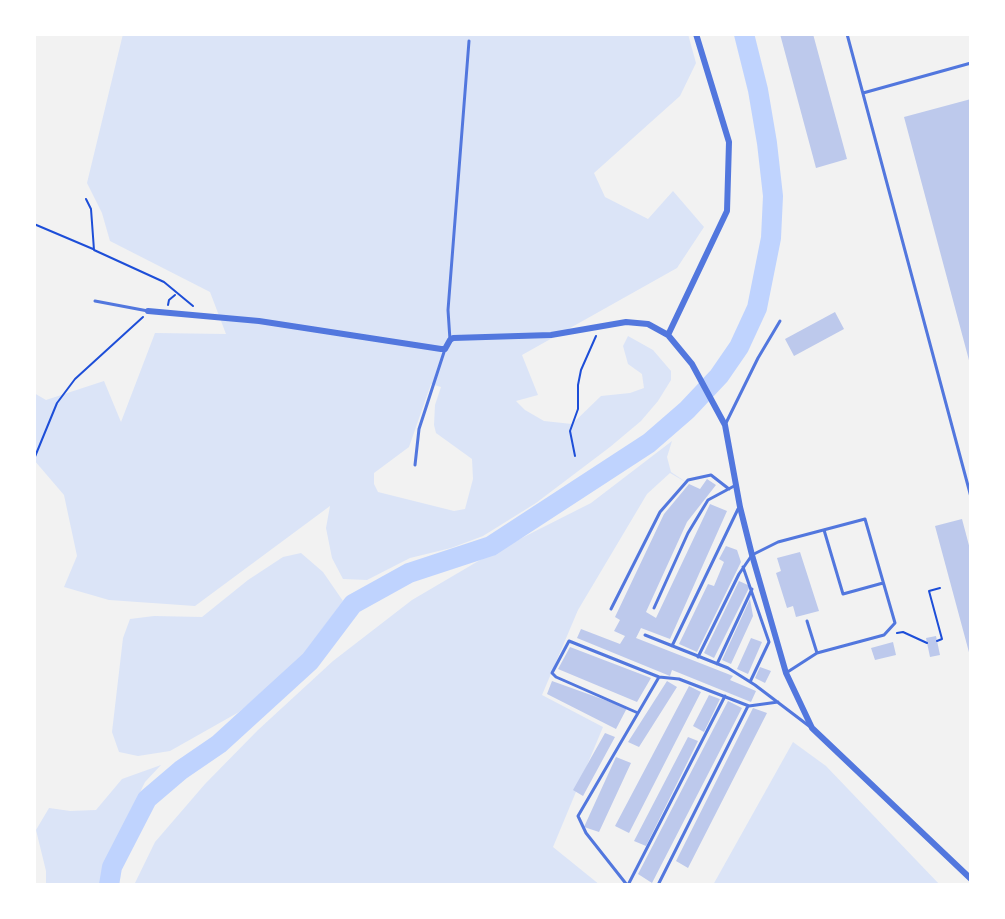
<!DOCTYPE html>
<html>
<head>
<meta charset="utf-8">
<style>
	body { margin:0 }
	#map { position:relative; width:1005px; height:919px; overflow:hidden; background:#f2f2f2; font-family:Commissioner,sans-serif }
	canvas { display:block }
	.frame { position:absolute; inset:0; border:36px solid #fff; pointer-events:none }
</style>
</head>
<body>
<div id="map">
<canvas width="1005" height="919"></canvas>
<div class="frame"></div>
</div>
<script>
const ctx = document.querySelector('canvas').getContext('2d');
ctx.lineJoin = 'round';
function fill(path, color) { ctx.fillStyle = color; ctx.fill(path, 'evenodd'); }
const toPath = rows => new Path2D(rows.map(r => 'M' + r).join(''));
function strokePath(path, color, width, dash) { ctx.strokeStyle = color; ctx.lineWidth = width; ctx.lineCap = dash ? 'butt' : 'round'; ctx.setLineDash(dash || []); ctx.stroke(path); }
fill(toPath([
	[123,34,688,34,696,63,680,96,594,173,605,197,648,219,673,191,704,227,677,268,522,355,538,395,516,401,525,410,544,421,572,424,601,396,630,393,644,388,642,374,628,364,623,346,628,336,653,350,671,371,671,380,658,401,641,421,610,447,536,503,483,536,451,548,410,558,367,580,343,579,332,558,326,528,330,506,195,606,109,600,64,587,77,556,64,495,34,460,34,393,46,400,104,381,121,422,155,333,226,334,210,292,110,241,102,213,87,183],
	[431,384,441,387,435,405,434,425,436,433,472,459,473,479,465,509,454,511,378,492,374,484,374,473,409,447],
	[672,441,667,457,671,472,689,484,670,473,647,494,578,610,542,695,603,727,553,847,600,885,134,885,155,842,205,784,258,730,333,661,412,600,492,553,591,503],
	[301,553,323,572,343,601,298,662,239,712,170,751,138,756,119,752,112,732,123,638,130,619,154,616,202,617,248,580,283,557],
	[793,742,826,766,940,885,713,885],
	[161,765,145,782,105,864,101,885,46,885,46,871,36,830,49,808,70,811,96,810,122,779]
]), '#dbe4f7');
strokePath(toPath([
	[109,885,112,867,147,799,181,770,219,744,310,661,353,604,409,573,491,546,649,443,687,410,719,376,739,347,757,308,771,238,773,196,767,143,758,90,744,34]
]), '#bfd3fe', 20);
fill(toPath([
	[780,34,813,34,847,159,816,168],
	[971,99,971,364,970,364,904,117],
	[835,312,844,329,794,356,785,339],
	[707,479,716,485,687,522,646,612,656,618,710,504,727,511,670,639,641,628,636,638,733,676,730,680,756,691,751,702,672,670,670,676,577,638,581,629,620,644,625,636,614,631,620,620,615,617,664,514,689,484,700,489],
	[962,519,971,553,970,656,935,526],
	[726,546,737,550,741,562,697,652,679,644,708,584,714,586,724,562,719,559],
	[800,552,819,611,796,617,793,606,787,608,776,573,781,571,777,558],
	[739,581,750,586,714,658,704,653],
	[750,599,753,616,731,664,722,660],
	[936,636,940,655,930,657,926,638],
	[751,638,762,642,748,674,737,669],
	[893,642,896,655,875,660,871,648],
	[570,647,651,678,637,702,558,669],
	[760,667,771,671,765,683,755,678],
	[552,681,627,708,616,729,547,694],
	[667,681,677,687,639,747,628,742],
	[689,686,701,692,629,833,615,826],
	[709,695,720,699,704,732,693,726],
	[728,701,742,708,652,883,638,874],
	[753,708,767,713,688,868,676,861],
	[605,733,615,737,583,796,573,790],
	[688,737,698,741,646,846,634,841],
	[616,757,631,763,599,832,584,827]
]), '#bdc9ec');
strokePath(toPath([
	[86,199,91,209,94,250,164,282,193,306],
	[34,224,93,249],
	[168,305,169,300,175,295],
	[575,456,570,431,578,409,578,385,581,370,596,336],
	[34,459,57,403,75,379,143,317],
	[897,633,903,632,927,643],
	[937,641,942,639,929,591,940,588]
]), '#1d4ed8', 2);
strokePath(toPath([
	[847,34,971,497],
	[863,93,971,63],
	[95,301,148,311],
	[450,340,448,310,469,41],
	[725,425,758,358,780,321],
	[415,465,419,429,445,349],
	[824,530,843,594,883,583],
	[743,567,769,642,750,682],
	[654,608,688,533,708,500,736,485],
	[611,609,660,512,688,480,711,475,729,489],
	[807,621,817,653],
	[645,635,728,668,755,685,809,726],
	[672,646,738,509],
	[698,657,739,574,752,555,778,542,865,519,895,623,884,635,817,653,786,673],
	[717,664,752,589],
	[638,713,556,677,552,673,569,641,659,677,679,679,749,706,778,702],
	[627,885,586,833,578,816,659,677],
	[628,885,725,696],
	[658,885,748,706]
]), '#5277de', 3);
strokePath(toPath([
	[148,311,259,321,441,349,445,349,450,340,453,338,551,335,626,322,648,324,668,335,692,364,725,425,740,507,752,555,786,673,812,728,971,879],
	[668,335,727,211,729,142,696,34]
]), '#5277de', 6);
</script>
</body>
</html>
